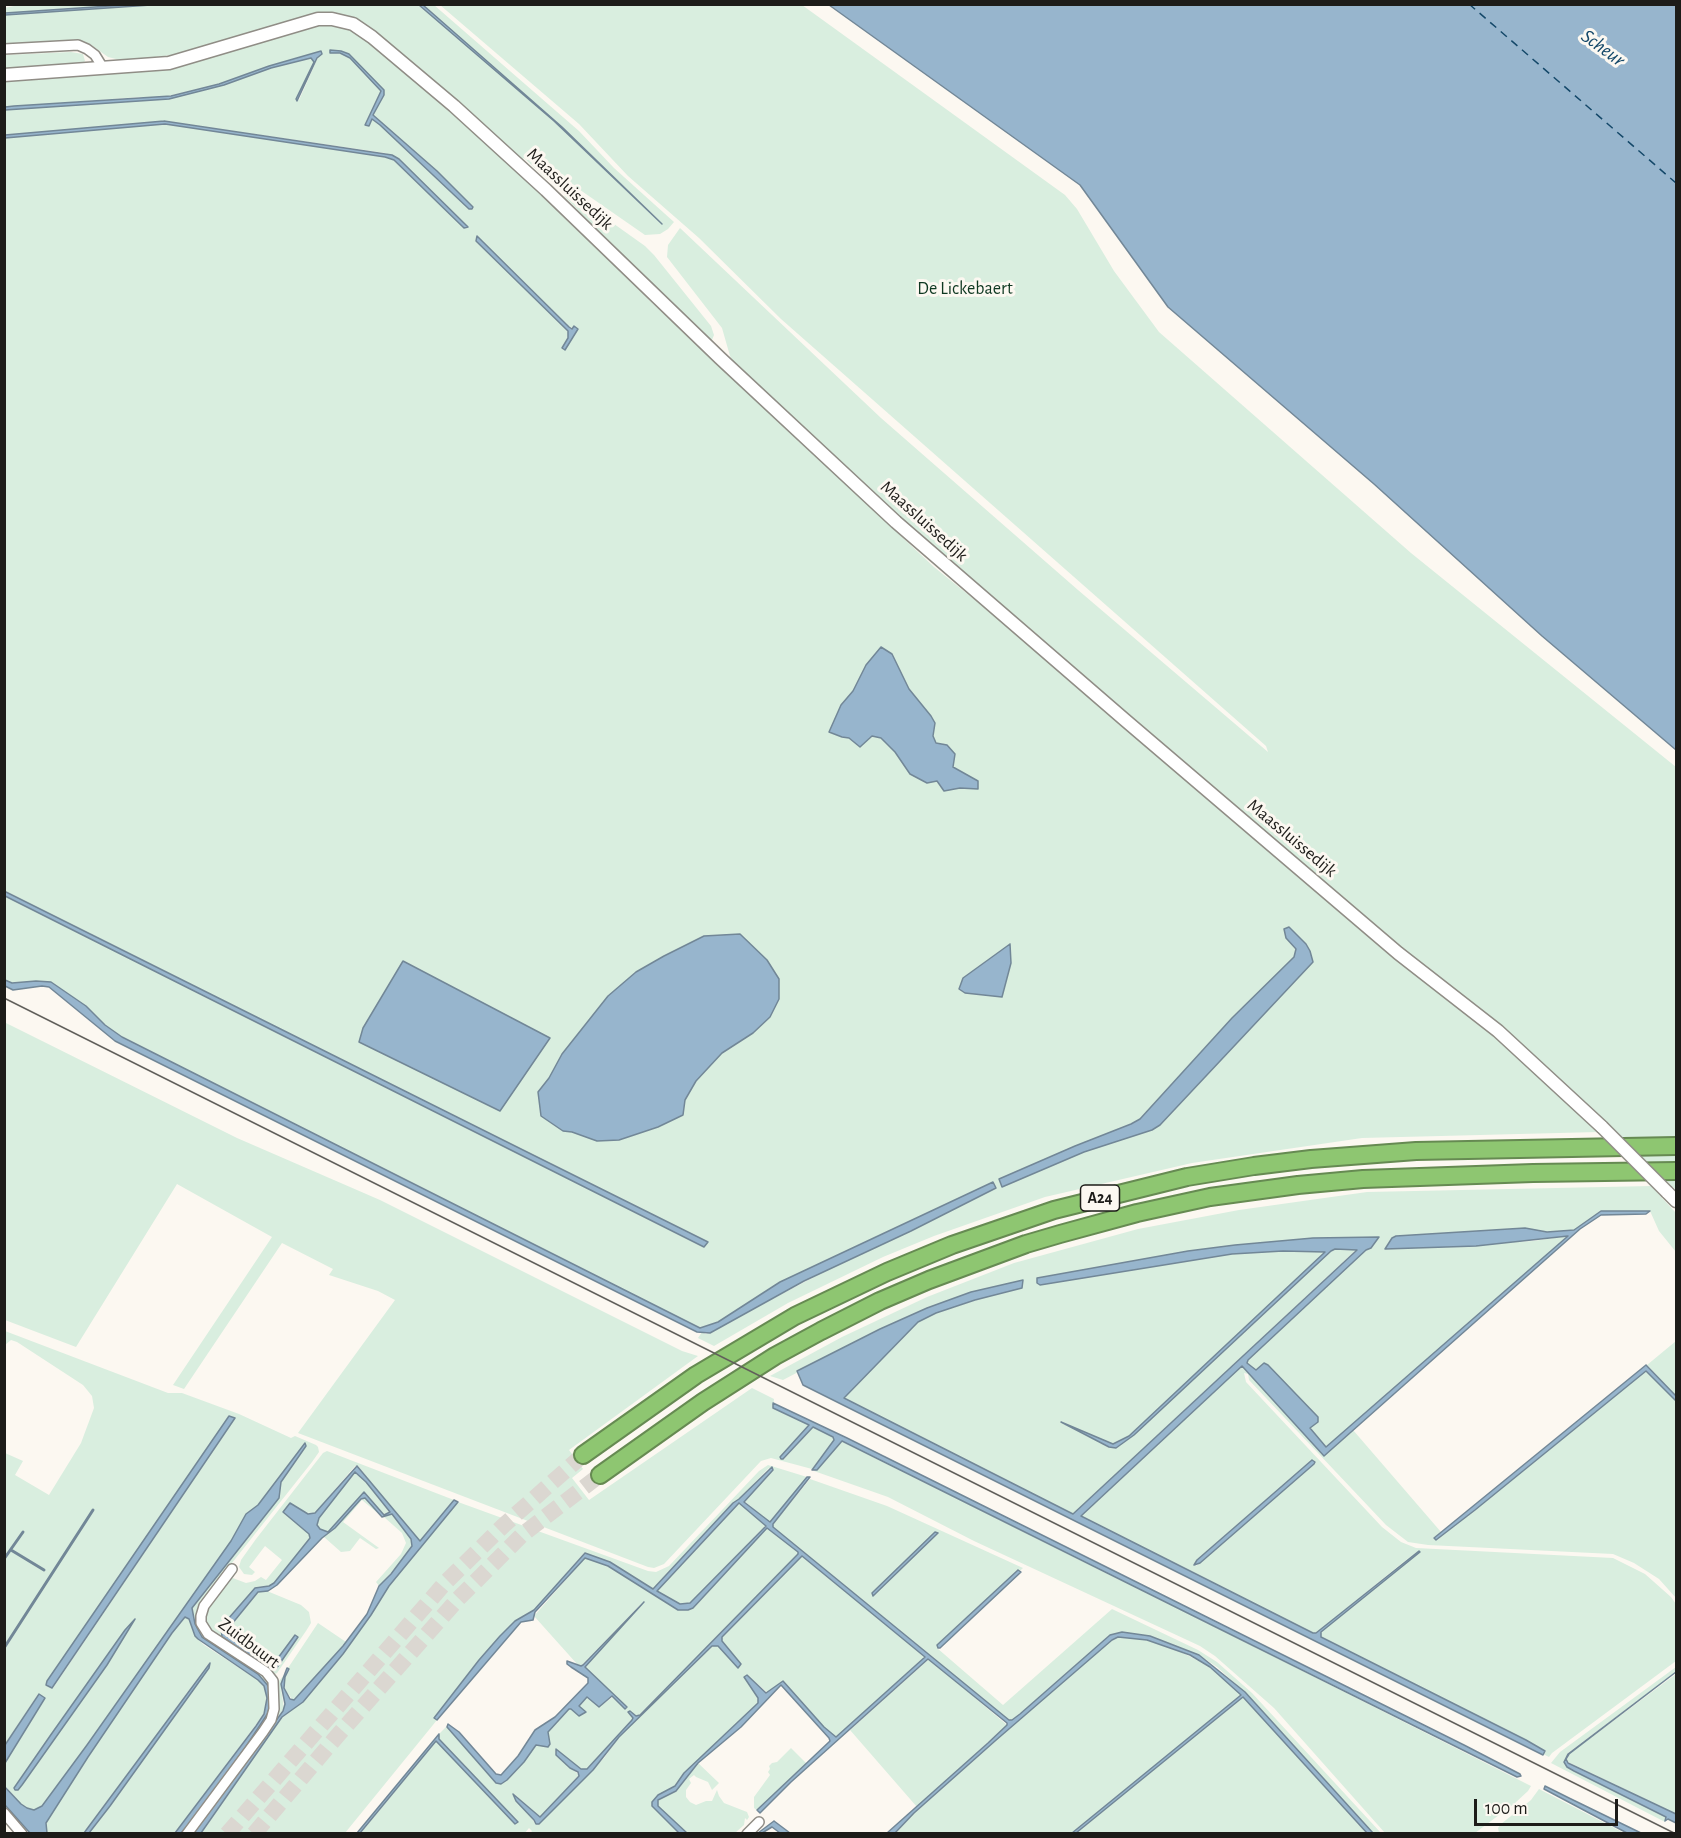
<!DOCTYPE html>
<html>
<head>
<meta charset="utf-8">
<style>
	body { margin:0 }
	#map { position:relative; width:1681px; height:1838px; overflow:hidden; background:#fcf8f1; font-family:"Alegreya Sans",sans-serif }
	canvas { display:block }
	.frame { position:absolute; inset:0; border:6px solid #1d1c19; pointer-events:none }
	.scale { position:absolute; left:1474px; top:1799px; width:144px; height:27px; box-sizing:border-box; border:3px solid #1d1c19; border-top:0; padding-left:8px; font-size:18px; line-height:21px; white-space:nowrap; color:#1d1c19; -webkit-text-stroke:4px #fcf8f1; paint-order:stroke }
</style>
</head>
<body>
<div id="map">
<canvas width="1681" height="1838"></canvas>
<div class="frame"></div>
<div class="scale">100 m</div>
</div>
<script>
const ctx = document.querySelector('canvas').getContext('2d');
ctx.lineJoin = 'round';
function fill(path, color) { ctx.fillStyle = color; ctx.fill(path, 'evenodd'); }
const toPath = rows => new Path2D(rows.map(r => 'M' + r).join(''));
function strokePath(path, color, width, dash) { ctx.strokeStyle = color; ctx.lineWidth = width; ctx.lineCap = dash ? 'butt' : 'round'; ctx.setLineDash(dash || []); ctx.stroke(path); }
function label(font, color, halo, rows, align = 'center') {
  ctx.font = font + ' "Alegreya Sans",sans-serif'; ctx.lineWidth = 6; ctx.setLineDash([]); ctx.textBaseline = 'middle'; ctx.strokeStyle = halo; ctx.fillStyle = color; for (const [text, x, y, turn = 0] of rows) {
    ctx.save(); ctx.translate(x, y); ctx.rotate((+turn || 0) * Math.PI / 180); ctx.textAlign = isNaN(turn) ? turn : align; if (halo) ctx.strokeText(text, 0, 0); ctx.fillText(text, 0, 0); ctx.restore();
  }
}
fill(toPath([
	[24,4,124,5,5,13,4,8],
	[151,4,419,5,554,121,662,224,562,127,423,5,434,5,579,131,614,168,674,222,668,229,660,234,645,235,573,185,548,180,524,158,521,160,370,28,343,15,317,14,307,16,187,53,124,61,108,57,90,44,77,41,5,45,5,15],
	[440,5,802,5,1065,195,1077,209,1114,271,1159,332,1411,553,1676,767,1676,1190,1532,1054,1387,937,914,531,735,364,730,356,722,328,667,257,668,245,680,228,881,418,1078,590,1268,752,1266,746,781,319,699,238,628,176,579,124],
	[316,24,345,26,370,41,554,204,650,301,934,567,996,617,1487,1029,1589,1120,1589,1124,1598,1132,1362,1138,1192,1163,1045,1197,934,1236,883,1257,788,1303,714,1346,698,1338,702,1332,706,1334,992,1183,780,1282,718,1322,700,1328,122,1037,105,1025,86,1006,51,982,36,981,12,983,5,980,5,896,704,1246,707,1242,5,891,5,138,165,124,385,157,394,160,464,228,468,227,399,159,385,153,164,121,5,135,5,110,169,99,224,85,271,68,311,58,314,62,296,99,299,100,319,55,269,66,219,84,160,98,140,97,5,107,5,80,94,74],
	[330,53,349,54,384,90,384,95,373,115,437,171,471,210,380,125,372,119,365,125,381,91,350,58,340,53],
	[477,236,569,327,578,329,564,350,562,348,568,338,568,331],
	[892,654,909,689,931,716,935,723,933,736,936,743,947,745,955,754,953,767,978,781,960,788,944,791,936,781,910,774,895,752,881,738,872,736,860,747,849,738,842,737,830,732,841,705,853,691,866,665],
	[1289,927,1306,944,1310,951,1312,962,1160,1125,1152,1130,1084,1152,1002,1186,999,1179,1075,1146,1131,1124,1140,1119,1232,1018,1294,957,1296,950,1290,943],
	[1010,945,1002,997,989,995,963,978],
	[403,962,500,1111,359,1042,363,1028],
	[636,972,770,1017,753,1033,722,1053,696,1081,685,1100,658,1127,597,1141,572,1132,538,1092,549,1078,562,1054,608,996],
	[71,52,83,54,85,61,82,64,5,69,5,55],
	[568,194,572,194,645,246,654,255,711,326,714,335,712,340,710,341,578,214,577,209,564,196],
	[4,1022,237,1138,380,1200,682,1351,698,1356,569,1450,583,1469,572,1478,589,1500,752,1388,774,1399,773,1408,809,1425,780,1457,784,1459,813,1427,833,1437,834,1440,812,1469,771,1458,761,1461,664,1564,654,1568,648,1567,298,1433,395,1300,378,1291,329,1275,333,1269,282,1243,184,1389,173,1385,272,1237,177,1184,76,1347,5,1320],
	[1651,1186,1676,1213,1676,1252,1659,1231,1650,1211,1601,1211,1574,1230,1547,1232,1524,1228,1396,1236,1393,1238,1385,1249,1533,1241,1568,1236,1326,1447,1310,1428,1318,1422,1247,1364,1248,1360,1366,1250,1371,1248,1327,1239,1235,1245,1188,1251,1038,1278,1232,1254,1283,1251,1326,1252,1129,1436,1113,1444,1061,1422,1109,1447,1116,1448,1134,1435,1331,1251,1335,1249,1357,1249,1073,1514,844,1398,918,1322,936,1313,995,1294,1023,1280,971,1292,927,1308,880,1329,783,1380,770,1376,842,1337,927,1297,1014,1263,1138,1229,1239,1210,1367,1192],
	[5,1331,168,1393,182,1393,239,1414,291,1438,295,1436,316,1445,318,1447,319,1452,312,1462,228,1568,198,1621,265,1676,271,1687,271,1714,187,1830,184,1829,265,1719,270,1688,258,1674,202,1637,195,1624,192,1608,279,1498,281,1482,306,1444,258,1505,246,1514,231,1541,74,1764,42,1806,37,1809,29,1809,21,1804,5,1786,5,1763,45,1698,38,1694,5,1745,5,1453,23,1461,15,1475,49,1495,81,1443,94,1408,92,1396,83,1385,17,1342,11,1340,5,1345],
	[235,1418,53,1688,47,1685],
	[1676,1341,1676,1598,1659,1579,1634,1563,1613,1554,1428,1545,1408,1542,1386,1525,1249,1380,1248,1374,1244,1373,1246,1382,1382,1527,1401,1542,1416,1548,1613,1558,1645,1574,1671,1597,1676,1604,1676,1661,1552,1753,1549,1757,1313,1638,1417,1551,1316,1633,1313,1633,1081,1516,1242,1366,1324,1456,1353,1430,1441,1532,1434,1538,1436,1540,1646,1370,1659,1383,1662,1381,1647,1365],
	[1312,1460,1315,1462,1314,1464,1196,1566,1197,1560],
	[841,1441,1295,1667,1531,1786,1528,1791,1515,1803,1475,1833,1385,1833,1274,1708,1215,1656,1200,1646,974,1541,888,1497,814,1471],
	[327,1451,454,1500,420,1541,407,1528,358,1466,355,1466,315,1513,283,1512,309,1534,310,1538,274,1583,269,1586,255,1588,221,1627,226,1641,271,1669,295,1635,275,1662,272,1663,228,1636,226,1632,259,1591,267,1591,301,1605,309,1612,311,1623,306,1631,277,1673,273,1675,221,1641,205,1626,205,1610,230,1577,246,1583,255,1581,261,1577,266,1580,282,1560,265,1546,249,1567,255,1572,252,1575,244,1574,239,1567,241,1560,256,1539,323,1453],
	[768,1465,807,1477,770,1522,768,1521,744,1501,772,1470,769,1468,739,1499,733,1503,653,1589,584,1553,534,1610,515,1621,479,1660,434,1718,437,1720,345,1833,201,1834,282,1717,303,1702,343,1654,371,1615,389,1586,458,1502,648,1571,656,1572,669,1566,759,1471],
	[355,1472,366,1482,390,1513,384,1515,364,1492,334,1527,328,1532,320,1529,317,1524,319,1518],
	[810,1479,887,1506,1023,1568,937,1648,1003,1705,1112,1609,1198,1650,1217,1662,1252,1693,1381,1833,1373,1833,1250,1697,1217,1667,1199,1655,1144,1635,1122,1632,1108,1636,1020,1714,1012,1720,1009,1720,773,1527,773,1524],
	[365,1498,381,1516,362,1500,343,1522,379,1548,376,1549,360,1538,350,1551,341,1552,324,1537,335,1528,359,1501],
	[739,1503,766,1525,690,1603,680,1604,656,1591],
	[392,1514,411,1539,413,1544,406,1556,379,1586,376,1582,401,1554,406,1543,402,1533,384,1517],
	[767,1528,769,1528,798,1552,798,1554,639,1715,635,1715,630,1711,628,1712,633,1718,632,1720,587,1769,581,1769,555,1749,556,1755,579,1775,540,1817,514,1794,535,1823,539,1824,604,1758,619,1737,712,1646,718,1646,738,1667,740,1664,722,1641,722,1637,802,1556,925,1657,836,1737,824,1727,783,1681,768,1693,747,1675,744,1677,758,1698,758,1703,682,1775,697,1762,719,1783,712,1790,708,1782,696,1777,694,1775,689,1779,691,1783,686,1790,686,1797,690,1802,696,1805,706,1801,712,1801,717,1790,719,1796,724,1803,747,1812,749,1817,747,1820,745,1818,744,1825,735,1833,683,1833,654,1805,660,1796,673,1791,679,1779,673,1788,658,1795,652,1804,679,1833,530,1834,532,1831,529,1828,524,1834,360,1834,436,1741,515,1824,517,1822,439,1739,439,1734,447,1726,484,1770,500,1784,524,1762,536,1745,550,1745,548,1732,569,1709,585,1711,579,1706,587,1697,599,1707,613,1697,625,1708,585,1667,643,1602,581,1666,577,1664,534,1616,585,1558,608,1566,681,1610,688,1610,693,1608],
	[185,1617,189,1619,195,1636,204,1645,258,1680,264,1686,267,1698,264,1714,175,1833,89,1833,209,1668,209,1663,84,1833,47,1833,46,1823,88,1757,172,1633],
	[318,1623,346,1642,305,1689,293,1700,284,1689,285,1676,288,1668],
	[1118,1637,1141,1638,1177,1650,1215,1669,1270,1724,1367,1833,895,1834,914,1813,995,1741,1112,1640],
	[929,1659,1007,1725,917,1807,850,1730],
	[1676,1667,1676,1672,1568,1753,1565,1760,1566,1765,1666,1817,1665,1822,1551,1763,1560,1752],
	[1676,1674,1676,1814,1566,1761,1569,1754],
	[284,1675,281,1689,284,1708,269,1731,277,1707,279,1681],
	[791,1748,807,1764,758,1811,754,1808,754,1797,770,1775,768,1772,770,1769,769,1766,772,1763,777,1762],
	[1539,1789,1624,1833,1499,1833,1498,1828,1501,1824,1531,1800]
]), '#d9eedf');
const water = toPath([
	[124,5,151,5,5,15,5,13,124,5],
	[419,5,423,5,562,127,662,224,554,121,419,5],
	[829,5,1676,5,1676,750,1542,636,1374,484,1168,307,1080,185,829,5],
	[330,50,341,51,349,54,384,90,384,95,373,115,437,171,473,207,472,209,469,209,380,125,372,119,369,126,365,125,381,91,350,58,340,53,330,53,330,50],
	[321,51,322,54,317,58,297,101,296,99,314,62,311,58,271,68,224,85,169,99,5,110,5,107,14,106,171,96,219,84,269,66,321,51],
	[164,121,392,155,399,159,468,227,464,228,394,160,385,157,165,124,5,138,5,135,164,121],
	[477,236,569,327,572,329,574,326,578,329,565,350,562,348,568,338,568,331,476,241,477,236],
	[881,647,892,654,909,689,931,716,935,723,933,736,936,743,947,745,955,754,953,767,978,781,978,789,960,788,944,791,937,781,927,783,910,774,895,752,881,738,872,736,860,747,849,738,842,737,829,732,841,705,853,691,866,665,881,647],
	[4,891,521,1149,708,1242,704,1247,5,896,4,891],
	[1289,927,1306,944,1310,951,1313,962,1160,1125,1152,1130,1084,1152,1002,1187,999,1179,1075,1146,1131,1124,1140,1119,1232,1018,1294,957,1296,949,1286,938,1284,929,1289,927],
	[740,934,767,960,779,979,779,999,770,1017,753,1033,722,1053,696,1081,685,1100,683,1115,658,1127,619,1140,597,1141,572,1132,563,1131,541,1116,538,1092,549,1078,562,1054,608,996,636,972,664,956,704,936,740,934],
	[1010,944,1011,963,1002,997,965,993,959,989,963,978,1010,944],
	[403,961,550,1038,500,1111,359,1042,363,1028,403,961],
	[5,980,12,983,36,981,51,982,86,1006,105,1025,122,1037,700,1328,718,1322,780,1282,993,1182,996,1188,911,1231,804,1281,710,1333,697,1332,115,1041,49,987,42,986,13,990,5,986,5,980],
	[1601,1211,1650,1211,1646,1214,1601,1215,1580,1229,1324,1456,1242,1366,1081,1516,1313,1633,1316,1633,1419,1551,1420,1552,1321,1632,1321,1637,1526,1740,1545,1751,1543,1755,803,1385,797,1371,880,1329,927,1308,971,1292,1023,1280,1022,1288,975,1300,936,1313,918,1322,844,1398,1073,1514,1357,1250,1335,1249,1331,1251,1134,1435,1116,1448,1109,1447,1061,1422,1113,1444,1129,1436,1325,1252,1283,1251,1232,1254,1040,1285,1037,1283,1037,1278,1188,1251,1235,1245,1313,1238,1379,1237,1371,1248,1366,1250,1248,1360,1247,1363,1256,1370,1264,1363,1268,1365,1318,1417,1318,1422,1310,1428,1326,1447,1568,1236,1476,1246,1385,1249,1392,1238,1396,1236,1525,1228,1547,1232,1574,1230,1601,1211],
	[1646,1365,1676,1396,1676,1401,1646,1371,1475,1510,1436,1540,1434,1538,1646,1365],
	[773,1403,847,1438,1464,1745,1520,1774,1521,1776,1517,1777,842,1441,817,1470,812,1470,834,1440,833,1437,813,1427,783,1459,781,1459,780,1457,809,1425,773,1408,773,1403],
	[229,1416,235,1418,52,1688,46,1685,47,1681,229,1416],
	[305,1443,306,1446,281,1482,279,1498,192,1608,195,1624,202,1637,258,1674,270,1688,270,1704,268,1713,245,1748,192,1821,181,1833,175,1833,256,1726,264,1714,267,1698,264,1686,258,1680,198,1639,195,1636,189,1619,185,1617,172,1633,88,1757,46,1823,47,1833,30,1833,5,1805,4,1786,21,1804,27,1808,34,1810,42,1806,87,1745,231,1541,246,1514,258,1505,305,1443],
	[1312,1460,1315,1462,1314,1464,1200,1563,1194,1565,1197,1560,1312,1460],
	[357,1466,420,1541,454,1500,458,1502,389,1586,371,1615,343,1654,303,1702,282,1717,201,1833,193,1834,283,1711,285,1704,281,1684,287,1668,289,1669,285,1677,284,1688,290,1699,294,1700,343,1646,367,1614,379,1586,391,1574,412,1546,411,1539,392,1514,382,1517,365,1498,361,1499,335,1528,322,1538,277,1585,268,1591,258,1592,227,1630,228,1636,272,1663,275,1662,295,1635,298,1637,276,1669,271,1669,222,1637,221,1627,255,1588,269,1586,274,1583,310,1538,309,1534,283,1512,290,1503,308,1514,315,1513,357,1466],
	[355,1472,366,1482,390,1512,384,1515,364,1492,328,1532,320,1529,317,1525,319,1518,355,1472],
	[772,1467,773,1470,744,1502,770,1522,807,1477,810,1477,773,1524,773,1527,1009,1720,1012,1720,1020,1714,1110,1635,1122,1632,1150,1636,1199,1655,1245,1692,1373,1833,1367,1833,1243,1697,1076,1833,1072,1833,1241,1695,1210,1667,1190,1655,1147,1640,1118,1637,1112,1640,995,1741,914,1813,895,1833,887,1833,988,1743,1007,1725,1007,1723,928,1659,791,1782,760,1813,757,1810,830,1741,829,1738,781,1685,741,1727,698,1763,676,1791,658,1800,658,1806,687,1833,679,1833,652,1806,652,1802,658,1795,675,1786,684,1773,758,1703,758,1698,744,1677,747,1675,766,1693,783,1681,824,1727,836,1737,925,1657,802,1556,722,1637,722,1641,741,1664,738,1668,718,1646,712,1646,619,1737,593,1770,539,1824,536,1824,534,1820,516,1801,513,1794,540,1817,579,1776,578,1772,570,1768,556,1755,556,1749,581,1769,587,1769,632,1720,633,1718,628,1712,630,1711,636,1716,640,1715,798,1554,798,1552,767,1528,693,1608,688,1610,678,1610,608,1566,585,1558,535,1612,533,1620,521,1622,437,1720,434,1718,479,1660,500,1636,515,1621,534,1610,585,1553,610,1562,653,1589,733,1503,739,1499,772,1467],
	[739,1503,766,1526,690,1603,680,1604,657,1591,739,1503],
	[935,1532,938,1533,873,1596,872,1593,935,1532],
	[1018,1570,1021,1572,940,1648,938,1648,937,1645,1018,1570],
	[644,1602,585,1667,627,1707,625,1709,612,1696,599,1707,587,1697,579,1706,586,1712,579,1716,571,1709,569,1709,548,1732,550,1744,548,1747,536,1745,524,1762,507,1780,501,1784,496,1783,447,1727,448,1724,459,1732,496,1774,501,1775,518,1756,535,1730,555,1717,588,1683,588,1678,571,1667,567,1664,567,1661,581,1666,583,1665,644,1602],
	[135,1619,107,1665,22,1785,18,1790,15,1790,14,1788,50,1736,125,1630,135,1619],
	[210,1663,209,1668,110,1806,89,1833,84,1833,210,1663],
	[1676,1672,1569,1754,1566,1759,1568,1763,1676,1814,1676,1823,1668,1819,1665,1821,1666,1817,1574,1771,1567,1767,1564,1762,1568,1754,1676,1672],
	[39,1694,45,1698,5,1763,5,1745,39,1694],
	[439,1734,439,1739,518,1822,515,1824,436,1741,360,1833,357,1833,439,1734],
	[1545,1786,1569,1798,1641,1833,1627,1833,1544,1789,1545,1786],
	[774,1821,790,1833,780,1833,772,1827,762,1833,758,1833,774,1821]
]);
fill(water, '#97b5cd');
strokePath(water, '#728797', 1.5);
strokePath(toPath([
	[11,1550,44,1570],
	[4,1559,23,1532],
	[4,1648,93,1510]
]), '#728797', 3);
strokePath(toPath([
	[1469,4,1676,183]
]), '#144869', 1.5, [8, 6]);
strokePath(toPath([
	[227,1834,445,1583,504,1525,583,1455],
	[254,1834,338,1735,458,1599,523,1534,600,1475]
]), '#dbd7d1', 16, [16, 8]);
const street = toPath([
	[4,49,78,45,87,49,95,55,103,68],
	[4,1813,22,1834],
	[187,1834,263,1732,271,1720,274,1709,273,1681,266,1672,208,1634,201,1623,201,1616,204,1606,232,1569],
	[747,1834,759,1822]
]);
const secondary = toPath([
	[4,75,169,63,318,19,332,19,353,24,372,37,454,106,546,190,720,358,896,522,1125,720,1398,953,1498,1031,1602,1127],
	[1667,1192,1676,1201]
]);
const highway = toPath([
	[583,1455,696,1375,795,1316,887,1272,952,1245,1054,1210,1187,1177,1254,1166,1311,1159,1416,1151,1676,1146],
	[600,1475,703,1402,775,1356,821,1331,880,1301,929,1280,1026,1244,1060,1234,1137,1213,1210,1197,1298,1185,1363,1179,1533,1173,1676,1171]
]);
strokePath(street, '#908d86', 12);
strokePath(secondary, '#908d86', 15);
strokePath(highway, '#668a52', 20);
strokePath(street, '#fff', 9);
strokePath(secondary, '#fff', 12);
strokePath(highway, '#8ec671', 16);
strokePath(toPath([
	[4,998,1676,1834]
]), '#62605c', 1.5);
const secondaryBridge = toPath([
	[1602,1127,1667,1192]
]);
strokePath(secondaryBridge, '#908d86', 15, []);
strokePath(secondaryBridge, '#fff', 12);
for (const [x, y, w] of [
	[1100,1198,39]
]) { const box = new Path2D(); box.roundRect(x - w / 2, y - 13, w, 26, 4.5); ctx.fillStyle = '#fcf8f1'; ctx.fill(box); strokePath(box, '#1d1c19', 1.5); }
label('bold 16px', '#1d1c19', null, [
	["A24",1100,1198]
]);
label('18px', '#1d1c19', '#fcf8f1', [
	["Maassluissedijk",570,189,43],
	["Maassluissedijk",924,521,42],
	["Maassluissedijk",1292,838,40],
	["Zuidbuurt",249,1643,37]
]);
label('18px', '#0e3821', '#fcf8f1', [
	["De Lickebaert",965,289]
]);
label('italic 20px', '#144869', '#fcf8f1', [
	["Scheur",1603,48,36]
]);
</script>
</body>
</html>
